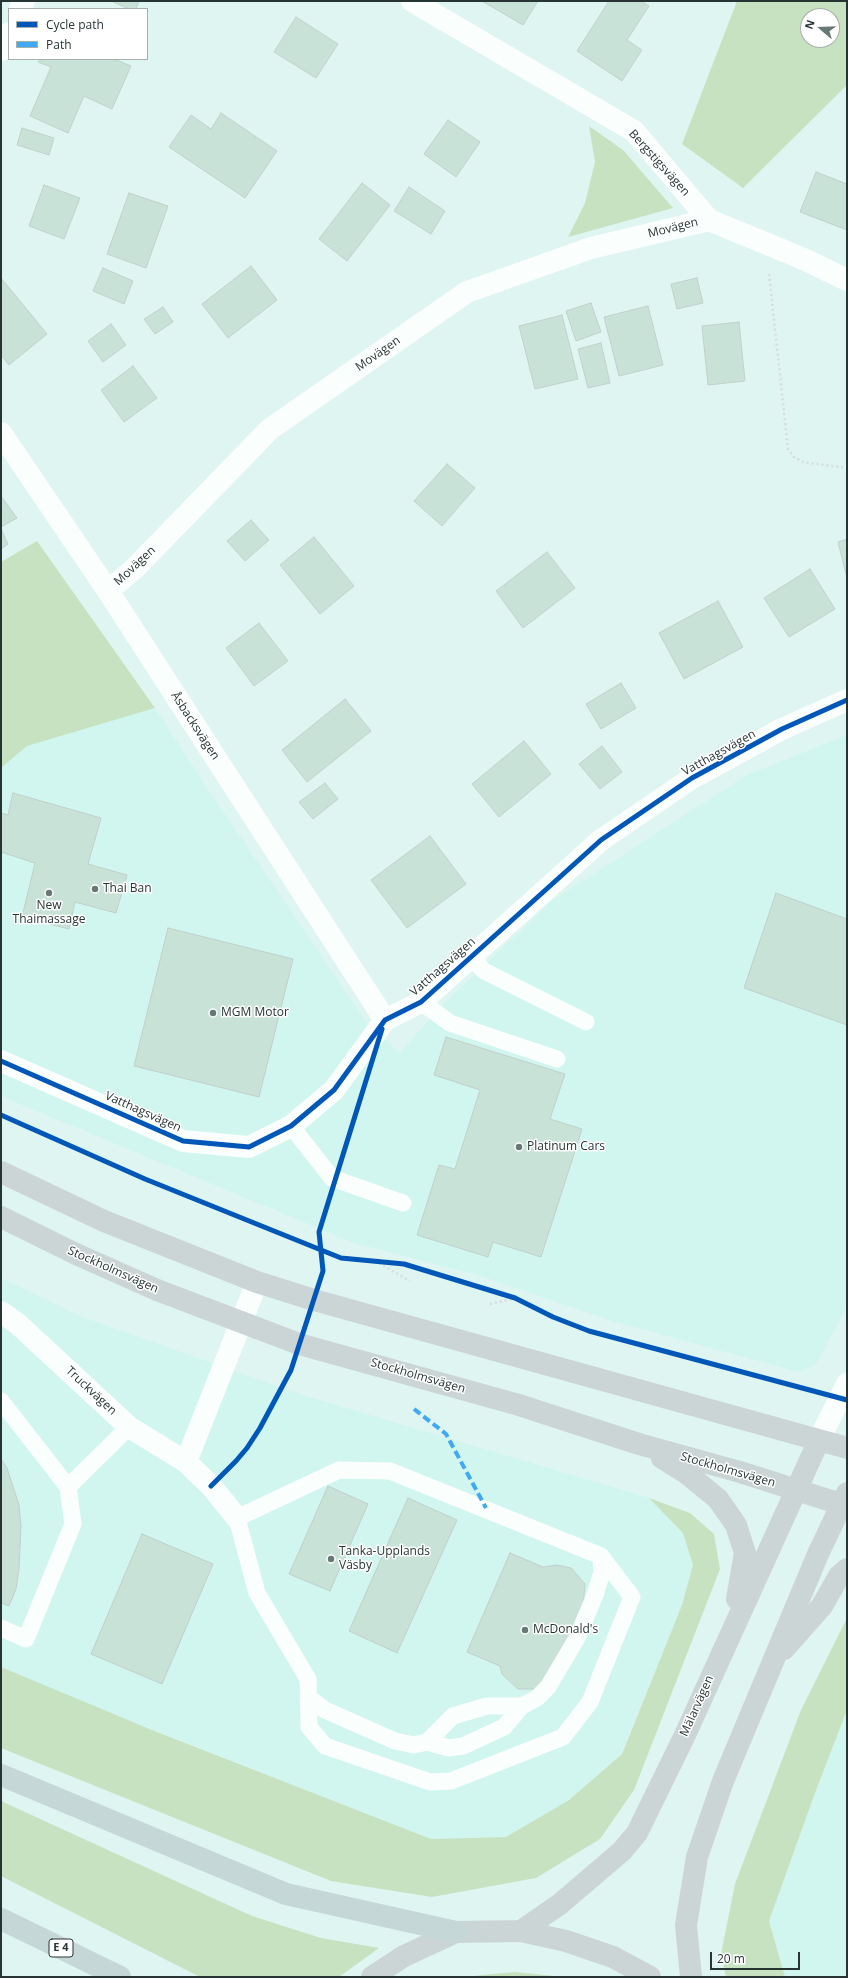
<!DOCTYPE html>
<html>
<head>
<meta charset="utf-8">
<style>
	body { margin:0 }
	#map { position:relative; width:848px; height:1978px; overflow:hidden; background:#dff5f1; font-family:"Open Sans",sans-serif }
	canvas { display:block }
	.frame { position:absolute; inset:0; border:2px solid #263533; pointer-events:none }
	.legend { position:absolute; left:8px; top:8px; width:140px; height:52px; box-sizing:border-box; background:#fff; border:1px solid #a8aead; margin:0; padding:5px 7px; list-style:none; font-size:12px; color:#263533 }
	.legend li { display:flex; align-items:center; gap:8px; height:20px }
	.legend b { width:20px; border:1px solid #a8aead }
	.north { position:absolute; left:800px; top:8px; width:40px; height:40px; box-sizing:border-box; background:#fff; border:1px solid #a8aead; border-radius:50%; rotate:289deg; font-size:11px; font-weight:700; line-height:16px; text-align:center; color:#263533 }
	.north::after { content:''; display:block; margin:auto; width:14px; height:18px; background:#677876; clip-path:polygon(50% 0,100% 100%,50% 72%,0 100%) }
	.scale { position:absolute; left:710px; top:1952px; width:90px; height:18px; box-sizing:border-box; border:2px solid #263533; border-top:0; padding-left:5px; font-size:12px; line-height:14px; white-space:nowrap; color:#263533; -webkit-text-stroke:3px #fff; paint-order:stroke }
</style>
</head>
<body>
<div id="map">
<canvas width="848" height="1978"></canvas>
<div class="frame"></div>
<ul class="legend">
<li><b style="height:5px;background:#0057b8"></b>Cycle path</li>
<li><b style="height:5px;background:#3fa9f5"></b>Path</li>
</ul>
<div class="north">N</div>
<div class="scale">20 m</div>
</div>
<script>
const ctx = document.querySelector('canvas').getContext('2d');
ctx.lineJoin = 'round';
function fill(path, color) { ctx.fillStyle = color; ctx.fill(path, 'evenodd'); }
const toPath = rows => new Path2D(rows.map(r => 'M' + r).join(''));
function strokePath(path, color, width, dash) { ctx.strokeStyle = color; ctx.lineWidth = width; ctx.lineCap = dash ? 'butt' : 'round'; ctx.setLineDash(dash || []); ctx.stroke(path); }
function label(font, color, halo, rows, align = 'center') {
  ctx.font = font + ' "Open Sans",sans-serif'; ctx.lineWidth = 3; ctx.setLineDash([]); ctx.textBaseline = 'middle'; ctx.strokeStyle = halo; ctx.fillStyle = color; for (const [text, x, y, turn = 0] of rows) {
    ctx.save(); ctx.translate(x, y); ctx.rotate((+turn || 0) * Math.PI / 180); ctx.textAlign = isNaN(turn) ? turn : align; if (halo) ctx.strokeText(text, 0, 0); ctx.fillText(text, 0, 0); ctx.restore();
  }
}
fill(toPath([
	[155,708,205,785,367,1023,400,1053,440,1007,553,900,747,775,847,735,847,1306,816,1364,799,1372,613,1321,478,1275,354,1243,1,1096,1,768,27,746],
	[1,1278,77,1315,299,1394,649,1498,683,1533,693,1565,682,1605,621,1754,569,1800,506,1837,431,1839,1,1670],
	[847,1710,847,1977,785,1977,769,1921,815,1793]
]), '#d0f6ef');
fill(toPath([
	[737,1,847,1,847,85,743,188,682,144],
	[808,16,832,16,832,40,808,40],
	[589,126,623,150,673,208,568,237,585,203,595,162],
	[37,541,155,708,27,746,1,768,1,562],
	[649,1498,690,1513,714,1534,720,1569,634,1790,600,1839,536,1878,432,1897,331,1881,1,1748,1,1667,152,1730,431,1839,506,1837,569,1800,622,1754,682,1605,693,1565,683,1533],
	[847,1618,847,1710,815,1793,769,1921,785,1977,726,1977,721,1954,735,1884,801,1710],
	[1,1801,252,1916,321,1938,379,1948,339,1977,200,1977,1,1876],
	[515,1972,564,1977,464,1977,492,1974]
]), '#c6e2c1');
const building = toPath([
	[111,1,139,1,136,9,129,9,111,1],
	[482,1,538,1,523,25,482,1],
	[609,1,641,1,649,6,627,40,642,50,622,81,577,51,609,1],
	[296,17,338,44,316,78,274,52,296,17],
	[40,59,114,59,131,66,112,109,84,96,68,133,30,116,51,67,38,62,40,59],
	[221,113,277,151,245,198,169,147,191,115,211,129,221,113],
	[448,120,480,142,456,177,424,154,448,120],
	[22,128,54,138,49,155,17,145,22,128],
	[816,172,847,184,847,230,800,212,816,172],
	[362,183,390,205,347,261,319,239,362,183],
	[44,185,80,198,64,239,29,226,44,185],
	[409,187,445,211,431,234,394,211,409,187],
	[129,193,168,206,146,268,107,254,129,193],
	[251,266,277,300,228,338,202,304,251,266],
	[103,268,133,281,124,304,93,291,103,268],
	[1,278,47,334,9,365,1,355,1,278],
	[697,278,703,303,677,309,671,284,697,278],
	[591,303,601,332,576,341,566,311,591,303],
	[648,306,663,365,619,376,604,317,648,306],
	[163,307,173,322,155,334,144,319,163,307],
	[562,315,578,379,535,389,519,326,562,315],
	[739,322,745,381,708,385,702,326,739,322],
	[111,324,126,345,103,362,88,341,111,324],
	[601,343,610,383,588,388,578,349,601,343],
	[133,366,157,398,124,422,101,390,133,366],
	[447,464,475,488,442,526,414,501,447,464],
	[1,496,17,518,1,527,1,496],
	[251,520,269,540,245,561,227,541,251,520],
	[1,529,8,544,1,549,1,529],
	[314,537,354,586,320,614,280,565,314,537],
	[847,539,847,578,838,542,847,539],
	[547,552,575,588,523,628,496,591,547,552],
	[810,569,835,609,789,637,764,598,810,569],
	[718,601,743,647,684,679,659,633,718,601],
	[259,623,288,661,254,686,226,648,259,623],
	[621,683,636,708,601,729,586,704,621,683],
	[345,699,371,731,307,782,282,750,345,699],
	[524,741,551,774,499,817,472,784,524,741],
	[602,746,622,772,600,789,579,764,602,746],
	[325,783,338,799,313,819,299,802,325,783],
	[13,793,101,818,88,864,127,875,116,913,75,902,69,929,22,917,35,863,1,852,1,813,8,815,13,793],
	[430,836,466,884,407,928,371,880,430,836],
	[776,893,847,919,847,1025,744,988,776,893],
	[168,928,293,959,259,1097,134,1066,168,928],
	[446,1037,565,1074,550,1119,582,1129,541,1257,493,1242,488,1257,417,1235,439,1165,455,1169,480,1090,434,1075,446,1037],
	[1,1459,7,1468,19,1505,21,1526,19,1569,16,1589,9,1606,1,1603,1,1459],
	[328,1486,368,1504,330,1591,289,1574,328,1486],
	[408,1498,457,1520,397,1653,349,1631,408,1498],
	[142,1534,213,1564,162,1684,91,1654,142,1534],
	[510,1553,543,1567,557,1565,571,1568,585,1584,583,1607,552,1674,537,1689,518,1689,502,1674,500,1666,467,1652,510,1553]
]);
fill(building, '#c9e2d7');
strokePath(building, '#c1d0cb', 1);
strokePath(toPath([
	[769,274,788,449,794,457,803,462,847,468],
	[379,1263,410,1281],
	[490,1304,515,1298]
]), '#d6dddc', 2.5, [2, 3]);
strokePath(toPath([
	[471,957,484,971,586,1022],
	[421,1002,450,1023,557,1059],
	[291,1126,332,1178,403,1203],
	[1,1401,68,1487,73,1524,26,1639,1,1628],
	[339,1470,390,1471,601,1556,632,1597,590,1702,563,1737,451,1781,430,1782,325,1746,309,1727,308,1679,257,1593,237,1518,339,1470],
	[68,1487,129,1427],
	[308,1697,325,1710,395,1741,414,1745,427,1742,453,1716,487,1706,522,1706],
	[427,1742,449,1748,463,1746,504,1727,522,1706,537,1698,548,1687,577,1638,595,1595,602,1572,601,1556]
]), '#fafefd', 17);
strokePath(toPath([
	[412,1,634,131,709,220,806,260,847,280],
	[20,9,24,1],
	[1,50,9,33],
	[1,433,108,591,385,1020],
	[108,591,135,568,270,429,467,292,591,248,709,220],
	[1,1061,183,1141,249,1147,291,1126,334,1090,385,1020,421,1002,601,840,692,778,782,729,847,700],
	[1,1312,18,1324,129,1427,186,1462,211,1486,237,1518],
	[186,1462,257,1282]
]), '#fafefd', 22);
strokePath(toPath([
	[819,1440,847,1384]
]), '#fafefd', 22);
strokePath(toPath([
	[1,1172,104,1221,257,1282,314,1300,847,1448],
	[1,1217,76,1254,157,1290,299,1344,519,1405,639,1444,740,1472,847,1506],
	[662,1458,686,1473,718,1499,736,1525,745,1553,737,1599],
	[784,1649,822,1606,839,1576,847,1569],
	[521,1931,560,1904,622,1851,637,1833,685,1735,819,1440],
	[372,1977,404,1956,456,1932,521,1931,566,1941,613,1957,650,1977],
	[691,1977,686,1925,697,1857,723,1781,818,1554,847,1493]
]), '#ccd5d5', 22);
strokePath(toPath([
	[1,1775,286,1894,456,1932],
	[1,1919,120,1977]
]), '#c6d7d8', 22);
strokePath(toPath([
	[414,1409,446,1434,486,1508]
]), '#3fa9f5', 4, [8, 4]);
strokePath(toPath([
	[1,1061,183,1141,249,1147,291,1126,334,1090,385,1020,421,1002,601,840,692,778,782,729,847,700],
	[1,1115,145,1179,341,1258,404,1264,515,1298,553,1317,589,1331,847,1400],
	[211,1486,236,1461,247,1448,260,1428,291,1370,323,1271,319,1232,382,1029]
]), '#0057b8', 5);
for (const [x, y, r, color] of [
	[95,889,4,"#677876"],
	[49,893,4,"#677876"],
	[213,1013,4,"#677876"],
	[519,1147,4,"#677876"],
	[331,1559,4,"#677876"],
	[525,1630,4,"#677876"]
]) { const dot = new Path2D(); dot.arc(x, y, r, 0, 2 * Math.PI); ctx.fillStyle = color; ctx.fill(dot); strokePath(dot, '#fff', 1.5); }
for (const [x, y, w] of [
	[61,1948,24]
]) { const box = new Path2D(); box.roundRect(x - w / 2, y - 9, w, 18, 3); ctx.fillStyle = '#fff'; ctx.fill(box); strokePath(box, '#263533', 1); }
label('bold 11px', '#263533', null, [
	["E 4",61,1948]
]);
label('12px', '#263533', '#fff', [
	["Bergstigsvägen",659,163,48],
	["Movägen",673,228,-14],
	["Movägen",378,354,-35],
	["Movägen",135,566,-43],
	["Åsbacksvägen",195,726,57],
	["Vatthagsvägen",719,753,-29],
	["Vatthagsvägen",443,967,-41],
	["Vatthagsvägen",143,1112,24],
	["Stockholmsvägen",113,1270,24],
	["Stockholmsvägen",418,1376,16],
	["Truckvägen",91,1391,43],
	["Stockholmsvägen",728,1470,16],
	["Mälarvägen",697,1706,-66]
]);
label('12px', '#263533', '#fff', [
	["Thai Ban",103,889],
	["New",49,906,"center"],
	["Thaimassage",49,920,"center"],
	["MGM Motor",221,1013],
	["Platinum Cars",527,1147],
	["Tanka-Upplands",339,1552],
	["Väsby",339,1566],
	["McDonald's",533,1630]
], 'left');
</script>
</body>
</html>
